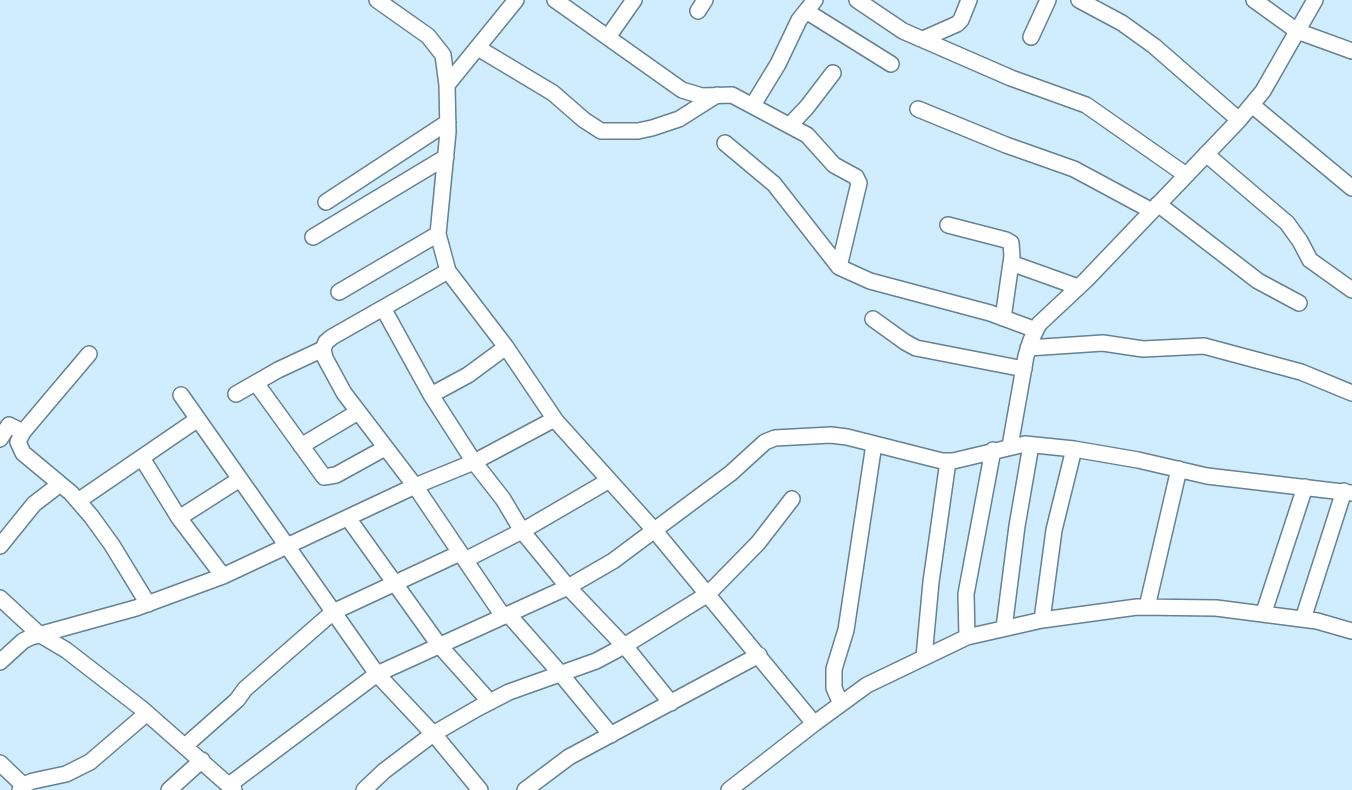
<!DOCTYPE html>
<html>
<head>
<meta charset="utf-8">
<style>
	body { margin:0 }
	canvas { display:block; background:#d0edff }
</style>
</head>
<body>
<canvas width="1352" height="790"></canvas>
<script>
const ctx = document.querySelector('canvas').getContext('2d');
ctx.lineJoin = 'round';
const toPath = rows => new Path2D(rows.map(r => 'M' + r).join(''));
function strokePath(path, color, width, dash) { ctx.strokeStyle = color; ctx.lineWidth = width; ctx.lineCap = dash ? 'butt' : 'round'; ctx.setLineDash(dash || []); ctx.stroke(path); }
const minor = toPath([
	[377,0,428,36,443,55,447,85,448,132,438,234,448,271,506,347,556,421],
	[555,0,682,90,702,96,732,95,807,135,834,165,856,177,859,183,839,267],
	[857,0,903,31,1011,78,1086,105,1186,175],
	[1079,0,1122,23,1154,46,1239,120],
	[1254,0,1297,31,1352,51],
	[698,11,705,0],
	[806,11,891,64],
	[608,37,634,0],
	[1031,37,1048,0],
	[923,39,957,24,961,20,969,0],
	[478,48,553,93,584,120,601,131,638,131,652,128,679,119,717,95],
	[447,85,516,0],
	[753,105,778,64,799,20,815,0],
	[1252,105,1352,188],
	[918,109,1006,145,1074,169,1152,211],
	[790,125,807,107,833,73],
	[725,143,774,184,839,267,870,281,990,313,1036,330],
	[1206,154,1287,223,1300,241,1310,260,1352,290],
	[326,202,448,122],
	[1158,204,1258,281,1299,303],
	[948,225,1006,240,1011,243,1012,256,1003,318],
	[313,237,446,157],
	[1011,263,1078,287],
	[448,271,332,337,326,342,323,349,325,358,344,393,415,486,503,616],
	[339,292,438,234],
	[383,308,431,395,474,462,503,499,522,531,568,587,629,651,671,703],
	[873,319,905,342,916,348,1024,369],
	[1028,348,1103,343,1143,349,1204,346,1301,372,1352,393],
	[89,354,23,432,18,442,23,453,71,493,91,516,112,545,148,604],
	[256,383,324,477,336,475,385,448],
	[236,394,278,370,323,349],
	[181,395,377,674,438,739,480,790],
	[431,395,468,375,506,347],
	[0,439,9,425,23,432],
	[301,446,358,412],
	[1010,446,1026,356,1031,340,1039,324,1086,280,1239,120,1263,91,1315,0],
	[142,458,179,518,223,576],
	[78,501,198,419],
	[179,518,240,479],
	[348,518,439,645,490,702],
	[0,546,34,504,60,484],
	[465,560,522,531,608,481],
	[0,598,39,634,66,650,141,708,234,790],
	[1147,607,1179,469],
	[1264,612,1305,487],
	[508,614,560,673,611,735],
	[1303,619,1344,491],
	[1042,620,1054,530,1074,449],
	[1004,628,1017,526,1031,445],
	[967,637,966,594,993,450],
	[924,657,931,582,948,461],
	[0,662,23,641,31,637,136,608,223,576,415,486,474,462,551,421,556,421,655,531,812,721,815,723,867,685,967,637,1042,620,1137,607,1216,608,1317,621,1352,631],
	[841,704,834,688,834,669,846,630,874,444],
	[185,746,237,700,245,689,333,612,460,553],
	[0,763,23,785],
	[229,785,377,674,568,587,613,561,731,473,765,442,775,438,831,435,847,437,942,461,953,461,1025,444,1074,449,1138,460,1207,476,1352,493],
	[20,790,23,785,33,781,66,774,90,762,147,713],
	[169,790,202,760],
	[364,790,384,771,433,734,478,708,509,692,596,661,624,646,708,594,758,543,792,499],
	[525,790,569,757,759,655],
	[729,790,815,723]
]);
strokePath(minor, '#668291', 18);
strokePath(minor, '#fff', 15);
</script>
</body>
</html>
